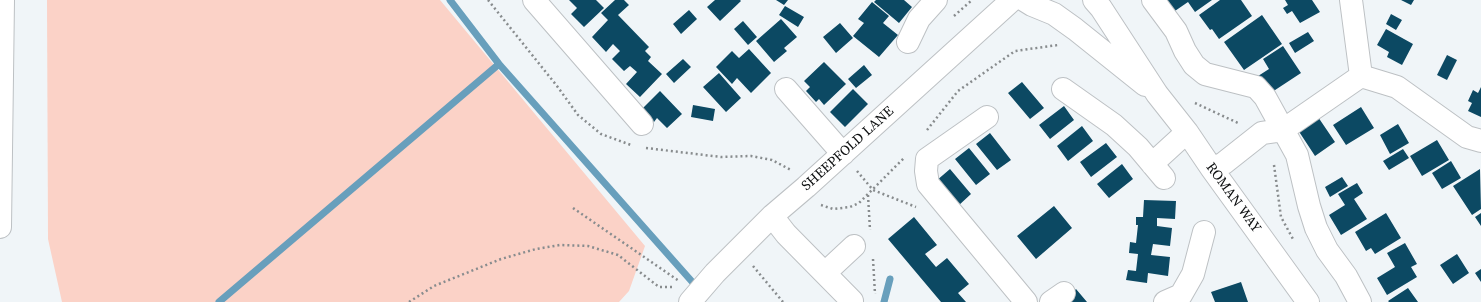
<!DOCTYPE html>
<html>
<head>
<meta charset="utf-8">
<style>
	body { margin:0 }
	canvas { display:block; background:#f0f5f8 }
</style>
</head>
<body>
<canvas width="1481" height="302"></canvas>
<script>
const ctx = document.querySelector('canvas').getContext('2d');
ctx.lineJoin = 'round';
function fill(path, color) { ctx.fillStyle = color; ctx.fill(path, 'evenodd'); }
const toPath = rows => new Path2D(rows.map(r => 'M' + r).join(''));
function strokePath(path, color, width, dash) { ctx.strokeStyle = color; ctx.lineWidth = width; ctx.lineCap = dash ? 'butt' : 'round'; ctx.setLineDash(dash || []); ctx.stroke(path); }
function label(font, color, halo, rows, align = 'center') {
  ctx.font = font + ' "Source Serif 4",serif'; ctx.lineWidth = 4; ctx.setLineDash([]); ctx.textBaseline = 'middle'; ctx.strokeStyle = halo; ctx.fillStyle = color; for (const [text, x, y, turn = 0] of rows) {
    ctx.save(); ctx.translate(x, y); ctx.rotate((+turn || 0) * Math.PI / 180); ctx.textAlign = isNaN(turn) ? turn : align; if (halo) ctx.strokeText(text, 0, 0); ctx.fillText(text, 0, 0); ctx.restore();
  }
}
fill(toPath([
	[47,0,440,0,645,246,629,291,619,302,62,302,48,239]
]), '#fbd2c7');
strokePath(toPath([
	[450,0,499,64,695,285],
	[219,302,499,64],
	[884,302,890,279]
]), '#689fbc', 7);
fill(toPath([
	[569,0,596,0,604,8,584,27,571,14,577,8],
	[615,0,624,0,629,5,618,15,649,47,645,51,651,57,648,61,662,74,640,97,626,84,637,72,630,66,624,71,612,59,620,51,613,44,606,52,592,37,608,20,601,13],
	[715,0,740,0,741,1,720,21,707,7],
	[776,0,788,0,784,5],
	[876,0,904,0,912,7,899,23,874,2],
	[1164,0,1212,0,1195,12,1188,2,1172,13],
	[1220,0,1241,0,1252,16,1219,39,1212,29,1210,30,1199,15],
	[1285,0,1312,0,1320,12,1300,23,1292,11,1287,14,1283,8,1288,5],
	[1401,0,1414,0,1411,5],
	[872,2,889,16,883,23,898,35,879,57,853,36,864,23,858,19],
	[785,6,804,17,798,27,779,15],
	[689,10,697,19,681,34,673,24],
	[1391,14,1402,20,1396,30,1386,24],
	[1262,15,1282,44,1244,70,1224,42],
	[781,19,797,37,784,48,787,51,774,62,756,41],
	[743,21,757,37,748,45,734,29],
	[840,23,853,38,836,53,823,37],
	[1386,29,1413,44,1402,65,1387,57,1389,52,1377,45],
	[1308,32,1314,41,1295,53,1289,43],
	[1283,46,1301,73,1266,96,1255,78,1269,69,1263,59],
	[749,49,771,73,751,93,737,78,732,84,716,67,732,51,739,58],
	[1447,55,1457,60,1447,80,1437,75],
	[683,59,691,67,674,83,666,74],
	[824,62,846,84,824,105,819,99,816,102,806,91,810,87,804,81],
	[864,65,872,75,856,88,848,79],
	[719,73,741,98,726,112,703,87],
	[1022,82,1044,108,1030,119,1008,93],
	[1481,87,1481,117,1468,111,1472,103,1468,101,1473,90,1478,93],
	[853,89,868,104,845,127,830,112],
	[660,91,682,114,667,128,657,118,654,122,642,109],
	[693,105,715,109,713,121,691,117],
	[1064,106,1074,120,1050,139,1039,125],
	[1361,107,1374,128,1346,145,1333,125],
	[1316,114,1335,142,1315,156,1296,127],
	[1398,124,1409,143,1390,154,1380,135],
	[1082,126,1093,141,1068,161,1057,146],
	[990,133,1011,160,997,170,976,144],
	[1437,140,1449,160,1422,176,1410,156],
	[1106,143,1117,157,1091,177,1080,162],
	[969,148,990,174,976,185,955,159],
	[1403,149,1409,158,1389,170,1383,161],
	[1451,161,1461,178,1442,189,1432,173],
	[1122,164,1133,179,1109,198,1097,184],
	[950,169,971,194,958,206,936,181],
	[1480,169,1481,209,1472,215,1453,186],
	[1342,177,1348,186,1330,197,1325,187],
	[1357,183,1363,193,1354,199,1367,219,1341,235,1329,215,1345,205,1338,194],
	[1144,200,1176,201,1175,219,1157,218,1157,226,1172,228,1170,246,1153,244,1151,255,1170,257,1168,276,1148,273,1147,283,1126,280,1128,270,1136,271,1138,254,1129,253,1130,242,1136,243,1138,225,1136,225,1136,217,1143,217],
	[1054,206,1072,228,1036,259,1017,236],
	[1386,213,1401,238,1375,254,1371,248,1366,251,1355,232],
	[1481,213,1481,226,1475,217],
	[914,217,937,245,925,254,936,267,947,258,969,284,958,293,966,302,941,302,888,239],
	[1405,243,1417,264,1411,267,1417,277,1387,295,1377,278,1395,267,1387,253],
	[1457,254,1469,273,1453,284,1440,265],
	[1481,269,1481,282,1475,273],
	[1241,282,1248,302,1215,302,1211,292],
	[1408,288,1418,302,1389,302,1388,301],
	[1076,289,1087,302,1061,302]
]), '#0c4963');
const minor = toPath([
	[534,0,642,124],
	[1024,0,1032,5,1054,14,1075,29,1145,85],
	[1094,0,1101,8,1157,94,1187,132,1212,169,1308,302],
	[1153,0,1176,31,1185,51,1194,65,1205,74,1256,87,1265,97,1297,155,1309,206,1316,228,1327,250,1346,276,1360,302],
	[1351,0,1361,76],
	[908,42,919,19,936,0],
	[786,89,843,154],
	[1063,89,1114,125,1138,147,1164,178],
	[987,117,927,159,926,171,928,184,1026,302],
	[1152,164,1187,132],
	[1212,169,1224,163,1262,133,1283,130,1361,76,1397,87,1467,137,1481,141],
	[772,216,786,234,852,301],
	[825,273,854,246],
	[690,302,715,273,772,216,806,187,1012,0],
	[1051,302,1064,293],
	[1165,302,1181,295,1193,274,1204,232]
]);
const highway = toPath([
	[0,227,3,0]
]);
strokePath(minor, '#bdc1c4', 24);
strokePath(highway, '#bdc1c4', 24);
strokePath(toPath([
	[488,0,557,86,578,115,601,134,631,145],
	[954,16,972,0],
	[1195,103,1238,123],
	[927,130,958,91,1015,51,1058,45],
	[646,148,721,157,751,156,772,160,791,170],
	[1274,165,1281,217,1293,239],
	[857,171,873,190,916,207],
	[868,195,870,230],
	[821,205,833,209,850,207,859,203,904,158],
	[573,208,679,281],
	[873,259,875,294],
	[753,266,783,302],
	[409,302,434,286,501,259,536,249,560,245,588,246,618,255,659,287,672,287]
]), '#888c8e', 2.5, [2, 3]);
strokePath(minor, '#fff', 22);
strokePath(highway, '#fff', 22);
label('14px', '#0c0e0f', '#fff', [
	["SHEEPFOLD LANE",848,149,-42],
	["ROMAN WAY",1233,198,54]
]);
</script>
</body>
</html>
